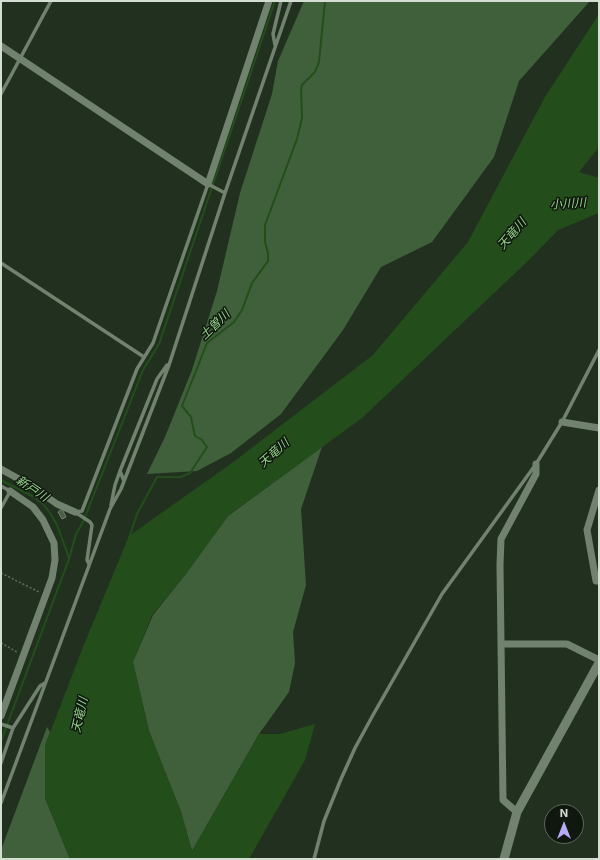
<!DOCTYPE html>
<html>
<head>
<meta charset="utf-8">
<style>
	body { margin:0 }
	#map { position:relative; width:600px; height:860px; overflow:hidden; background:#22311f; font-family:Inter,sans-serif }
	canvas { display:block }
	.frame { position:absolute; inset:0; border:2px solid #d4ded3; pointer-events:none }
	.north { position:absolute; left:544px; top:804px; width:40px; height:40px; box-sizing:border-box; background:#10170f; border:1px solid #5e675d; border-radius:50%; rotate:0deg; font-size:11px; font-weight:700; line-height:16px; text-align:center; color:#d4ded3 }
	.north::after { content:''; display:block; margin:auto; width:14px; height:18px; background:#b7abf7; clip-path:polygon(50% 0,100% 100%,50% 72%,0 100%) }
</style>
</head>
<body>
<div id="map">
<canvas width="600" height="860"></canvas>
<div class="frame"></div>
<div class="north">N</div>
</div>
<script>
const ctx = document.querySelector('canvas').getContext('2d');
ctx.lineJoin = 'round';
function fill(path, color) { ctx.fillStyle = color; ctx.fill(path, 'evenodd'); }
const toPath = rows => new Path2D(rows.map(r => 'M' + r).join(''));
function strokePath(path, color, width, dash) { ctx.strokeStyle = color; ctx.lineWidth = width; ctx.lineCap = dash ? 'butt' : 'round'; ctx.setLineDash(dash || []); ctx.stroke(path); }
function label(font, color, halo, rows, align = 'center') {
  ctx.font = font + ' Inter,"Noto Sans JP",sans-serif'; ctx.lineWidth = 3; ctx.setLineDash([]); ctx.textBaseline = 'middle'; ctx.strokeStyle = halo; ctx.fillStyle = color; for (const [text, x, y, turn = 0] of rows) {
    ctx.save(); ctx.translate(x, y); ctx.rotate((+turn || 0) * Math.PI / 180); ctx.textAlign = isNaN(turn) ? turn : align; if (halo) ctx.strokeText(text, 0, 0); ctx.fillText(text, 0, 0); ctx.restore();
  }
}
fill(toPath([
	[304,1,590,1,519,81,494,157,432,242,381,267,343,330,281,414,231,453,197,471,147,474,165,437,192,370,217,291,240,193,272,94,278,61],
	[322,447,301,509,306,585,293,632,295,663,289,692,259,734,192,851,181,812,149,731,133,662,153,615,185,575,228,516],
	[47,727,50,732,45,746,45,798,70,859,1,859,1,850]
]), '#40603b');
fill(toPath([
	[599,14,599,147,579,172,599,178,599,213,558,230,530,259,362,418,228,516,185,575,152,615,133,662,149,731,181,812,192,851,259,734,280,734,315,724,305,760,249,859,70,859,45,798,45,746,83,647,129,536,232,463,373,355,468,242,545,97]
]), '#234e1c');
strokePath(toPath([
	[1,480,34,497,43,504,50,513,57,525,69,558],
	[129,538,137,514,157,477,181,477,190,473,207,447,202,440,195,436,191,417,182,406,207,343,234,322,242,310,252,283,268,261,268,253,265,242,265,225,297,139,302,118,301,90,302,85,315,72,319,62,325,1],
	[1,741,69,559,76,534,83,522,143,370,159,344,275,1]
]), '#234e1c', 2);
const building = toPath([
	[62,509,66,517,62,519,58,512,62,509]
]);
fill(building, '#4a5a47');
strokePath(building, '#738570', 1);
strokePath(toPath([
	[1,573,39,592],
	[1,643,17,652]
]), '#5f6d5d', 1.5, [2, 2]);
strokePath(toPath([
	[275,45,273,34,281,1],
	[1,94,51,1],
	[1,263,144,357],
	[124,481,120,471,157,379,167,365],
	[1,486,10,491],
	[111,505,115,485,120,471],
	[1,508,11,490],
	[75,512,82,511,137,369,153,343,208,184,225,193],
	[75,512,90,522,92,525,87,560,89,564],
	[1,724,13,728,40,686,45,683],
	[1,763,13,728],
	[1,803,110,509,121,489,169,365,225,193,291,1],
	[314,859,324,821,341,779,355,748,373,715,442,594,536,464,562,422,599,350]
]), '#71836e', 3.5);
strokePath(toPath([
	[1,46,208,184,269,1],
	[562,422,599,428],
	[1,469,33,487,57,504,75,512],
	[599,490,587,530,596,581,599,581],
	[502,644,567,644,599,660],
	[1,716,52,578,55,560,54,543,43,520,33,507,10,491],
	[517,812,503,800,500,565,501,539,536,474,536,464]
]), '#71836e', 7);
strokePath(toPath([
	[504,859,517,812,599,663]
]), '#71836e', 9);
label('italic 12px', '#94d489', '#10170f', [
	["小川川",568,204,-4],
	["天竜川",512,234,-49],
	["土曽川",215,325,-44],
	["天竜川",274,453,-42],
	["新戸川",32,489,34],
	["天竜川",80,715,-77]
]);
</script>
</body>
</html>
